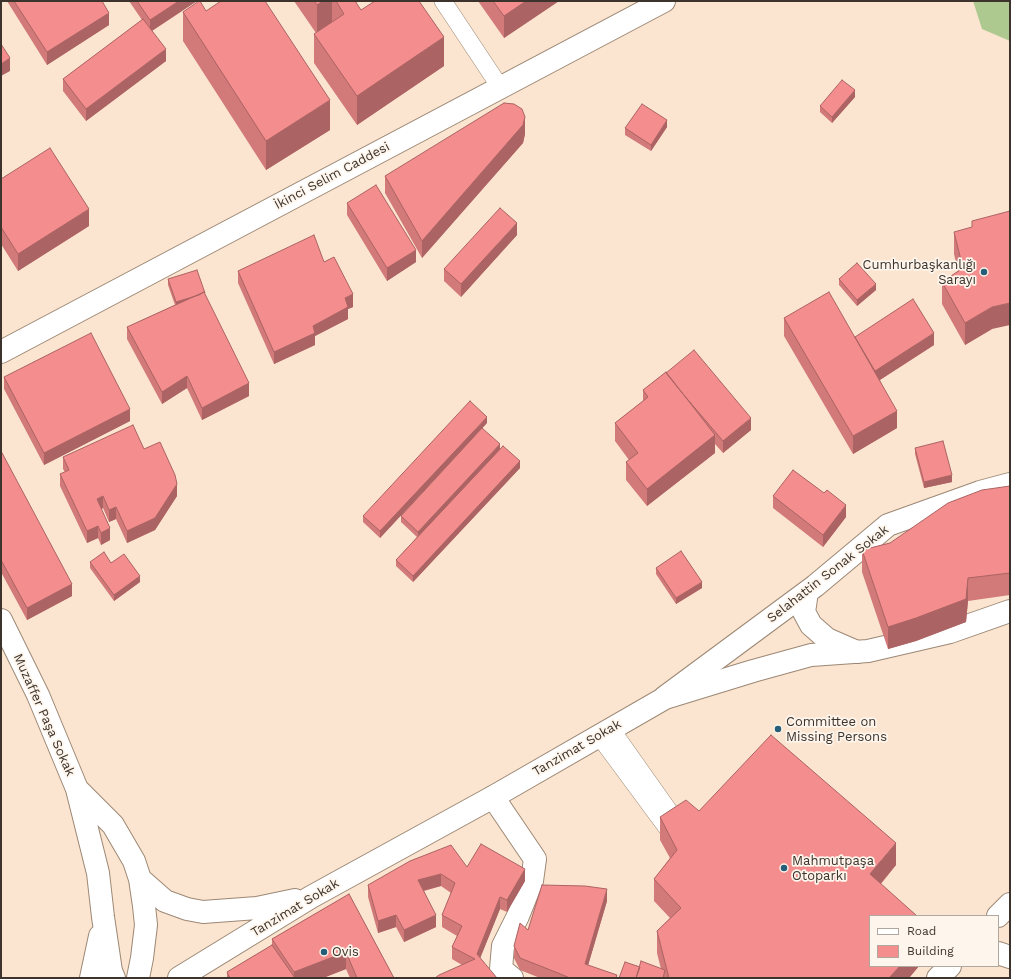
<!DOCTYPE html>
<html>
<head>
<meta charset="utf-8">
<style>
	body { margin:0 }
	#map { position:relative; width:1011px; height:979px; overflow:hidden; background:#fbe5d0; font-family:"Work Sans",sans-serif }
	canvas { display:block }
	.frame { position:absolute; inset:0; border:2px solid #3c342c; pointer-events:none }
	.legend { position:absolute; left:869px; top:915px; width:130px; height:52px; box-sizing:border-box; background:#fef5ec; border:1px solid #b0a89f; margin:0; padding:5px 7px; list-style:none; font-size:12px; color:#3c342c }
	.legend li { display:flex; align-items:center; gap:8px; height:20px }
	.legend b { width:20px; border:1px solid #b0a89f }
</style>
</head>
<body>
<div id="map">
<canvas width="1011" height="979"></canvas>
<div class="frame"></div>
<ul class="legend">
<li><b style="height:5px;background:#fff"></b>Road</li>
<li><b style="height:11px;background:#f48d8d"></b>Building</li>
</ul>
</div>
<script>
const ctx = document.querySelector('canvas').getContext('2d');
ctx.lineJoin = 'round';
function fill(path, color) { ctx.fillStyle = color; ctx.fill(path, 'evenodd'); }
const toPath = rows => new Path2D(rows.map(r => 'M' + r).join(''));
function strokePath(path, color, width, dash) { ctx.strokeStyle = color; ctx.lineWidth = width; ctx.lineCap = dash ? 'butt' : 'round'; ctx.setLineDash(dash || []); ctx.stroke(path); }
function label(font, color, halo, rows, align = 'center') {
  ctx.font = font + ' "Work Sans",sans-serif'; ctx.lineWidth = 3.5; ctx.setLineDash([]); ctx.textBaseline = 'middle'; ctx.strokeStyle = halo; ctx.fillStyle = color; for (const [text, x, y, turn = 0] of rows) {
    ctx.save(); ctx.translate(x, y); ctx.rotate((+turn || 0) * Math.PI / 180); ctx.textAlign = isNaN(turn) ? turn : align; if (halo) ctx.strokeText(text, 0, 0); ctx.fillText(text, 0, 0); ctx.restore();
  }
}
fill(toPath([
	[973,1,1010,1,1010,41,982,29]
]), '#aec990');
const lane = toPath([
	[443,1,500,87],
	[611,729,676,821],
	[599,736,670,832]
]);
const street = toPath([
	[807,592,804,612,811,625,827,639,857,652],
	[665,697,815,586,888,525,980,492,1010,484],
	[493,797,535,859,532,881,518,916,503,946,501,969,512,978],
	[998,916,1010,904],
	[998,953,1010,957],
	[938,978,950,966]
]);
const secondary = toPath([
	[1,352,664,1],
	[1,620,38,695,77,789,98,873,103,917,111,971,114,978],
	[78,790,113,825,134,861,140,879,144,906,146,925,142,958,138,978],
	[140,879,165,901,187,909,203,912,257,908,295,900],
	[91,978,100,936],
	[179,978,311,897,493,797,665,698,753,671,811,655,868,651,950,632,1010,611]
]);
strokePath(lane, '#9c8875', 18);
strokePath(street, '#9c8875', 24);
strokePath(secondary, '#9c8875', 24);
strokePath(lane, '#fff', 17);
strokePath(street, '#fff', 22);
strokePath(secondary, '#fff', 22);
fill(toPath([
	[7,1,102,1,109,25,47,65],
	[129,1,197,1,152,31,166,61,86,121,63,91,63,79,142,20],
	[294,1,359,1,356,3,361,10,444,66,357,125,314,63,314,34,316,33],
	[478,1,559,1,504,38],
	[206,11,330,130,266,170,183,41,183,12],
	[855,97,832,123,820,112,820,106],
	[667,127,651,151,625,135,625,128],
	[525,134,523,143,422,258,385,193,385,176],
	[1,179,89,226,18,271,1,244],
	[347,203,416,262,387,281,347,215],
	[954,232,992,329,965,345,942,304,942,282,958,271,954,254],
	[517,235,461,297,444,281,444,269],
	[324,262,353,307,348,309,348,319,315,336,315,345,274,364,238,283,238,271],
	[168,279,205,294,249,396,202,420,187,388,162,404,127,339,127,327,175,305,168,285],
	[839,279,876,290,857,306,839,285],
	[784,318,855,337,934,345,880,380,897,428,853,454,784,336],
	[666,372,751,430,723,453,715,444,715,453,647,506,626,480,626,462,629,460,615,441,615,423,643,401,643,390],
	[4,377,130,421,44,465,4,389],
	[487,423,380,538,363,522,363,516],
	[915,448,952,482,924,488,915,454],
	[144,449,177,496,155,530,127,543,116,519,109,522,103,508,101,509,110,540,101,545,98,538,87,543,60,486,60,474,65,472,63,469,63,457],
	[500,450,520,468,413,582,396,566,396,560,417,537,401,522,401,516],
	[1,451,72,596,27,620,1,572],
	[1010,486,1010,595,968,601,966,622,916,641,888,649,862,572,862,550,890,543],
	[773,496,846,517,823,547,773,508],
	[90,562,111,563,140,582,114,601,90,568],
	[656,568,702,588,676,604,656,574],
	[699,811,896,865,881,884,919,966,909,978,619,978,640,967,661,969,657,953,657,931,670,918,654,901,654,879,670,858,660,840,660,817],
	[467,867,525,881,507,912,500,909,480,958,462,965,452,959,452,947,457,936,442,927,442,915,451,893,441,886,424,891,436,927,404,942,396,927,378,933,368,897,368,885],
	[349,894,394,978,350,978,346,969,323,978,227,978,227,972,272,945,272,939],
	[607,901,588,965,617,978,540,978,520,970,514,958,514,946,528,930]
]), '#d27979');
fill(toPath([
	[179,1,197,1,150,32,150,20],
	[323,1,332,1,332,24,317,34,317,5],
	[526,1,559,1,504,38,504,16],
	[109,13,109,25,47,65,47,52],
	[444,37,444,66,357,125,357,96],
	[166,49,166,61,86,121,86,109],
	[10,58,10,71,1,76,1,64],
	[855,90,855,97,832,123,832,117],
	[330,100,330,130,266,170,266,141],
	[525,117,525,134,523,143,422,258,422,241],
	[667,120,667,127,651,151,651,145],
	[89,209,89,226,18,271,18,254],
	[517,223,517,235,461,297,461,284],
	[416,250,416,262,387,281,387,268],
	[876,284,876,290,857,306,857,300],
	[205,293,205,299,176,308,176,302],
	[353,294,353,307,348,309,348,319,315,336,315,345,274,364,274,352,313,326,345,298],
	[1010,303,1010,325,992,329,965,345,965,323,992,307],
	[934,333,934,345,872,385,872,373],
	[187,376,187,388,162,404,162,392],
	[249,383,249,396,202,420,202,408],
	[130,409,130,421,44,465,44,453],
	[897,411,897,428,853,454,853,436],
	[487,417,487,423,380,538,380,531],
	[751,418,751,430,723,453,723,441],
	[715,435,715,453,647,506,647,489],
	[500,444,500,450,418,538,418,532],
	[520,461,520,468,413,582,413,576],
	[952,475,952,482,924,488,924,482],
	[177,484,177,496,155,530,127,543,127,531],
	[103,496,103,508,97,512,97,499],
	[846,505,846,517,823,547,823,535],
	[116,507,116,519,109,522,109,510],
	[98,526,98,538,87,543,87,531],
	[110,528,110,540,101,545,101,533],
	[140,576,140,582,114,601,114,595],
	[968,578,968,601,966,622,916,641,888,649,888,627],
	[702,582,702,588,676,604,676,598],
	[72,584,72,596,27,620,27,608],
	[896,843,896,865,870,896,870,874],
	[525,869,525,881,507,912,507,900],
	[441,874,441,886,418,892,418,880],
	[607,889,607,901,585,976,585,964],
	[500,897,500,909,477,966,477,954],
	[396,915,396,927,378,933,378,921],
	[436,915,436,927,404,942,404,930],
	[346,952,346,969,323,978,294,978,294,972],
	[900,966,919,966,909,978,889,978]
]), '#ab6363');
const building = toPath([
	[14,1,102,1,109,13,47,52,14,1],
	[137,1,179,1,150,20,137,1],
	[199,1,200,1,206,11,221,1,265,1,330,100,266,141,183,12,199,1],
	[314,1,323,1,317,5,314,1],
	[336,1,355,1,361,10,375,1,419,1,444,37,357,96,314,34,344,14,336,1],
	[493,1,526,1,504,16,493,1],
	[143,19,166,49,86,109,63,79,143,19],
	[1,44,10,58,1,64,1,44],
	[842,80,855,90,832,117,820,106,842,80],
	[504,103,514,104,522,109,525,117,523,125,422,241,385,176,504,103],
	[642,104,667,120,651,145,625,128,642,104],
	[50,148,89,209,18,254,1,227,1,179,50,148],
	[376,185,416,250,387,268,347,203,376,185],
	[500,208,517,223,461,284,444,269,500,208],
	[1010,211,1010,303,992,307,965,323,942,282,963,268,954,232,972,227,972,221,1010,211],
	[314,235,324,262,334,257,353,294,345,298,348,307,313,326,315,333,274,352,238,271,314,235],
	[857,263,876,284,857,300,839,279,857,263],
	[197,270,205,293,204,292,199,295,176,302,168,279,197,270],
	[204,292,249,383,202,408,187,376,162,392,127,327,204,292],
	[829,292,897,411,853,436,784,318,829,292],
	[913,299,934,333,875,371,855,337,913,299],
	[91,333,130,409,44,453,4,377,91,333],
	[694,350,751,418,723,441,683,394,666,373,694,350],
	[666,372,715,435,647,489,626,462,638,453,615,423,648,397,643,390,666,372],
	[470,401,487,417,380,531,363,516,470,401],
	[133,425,144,449,160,442,175,475,177,484,155,518,127,531,116,507,109,510,103,496,97,499,110,528,101,533,98,526,87,531,60,474,69,470,63,457,133,425],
	[482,428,500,444,418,532,401,516,482,428],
	[943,441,952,475,924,482,915,448,943,441],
	[503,446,520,461,413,576,396,560,503,446],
	[1,451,72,584,27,608,1,560,1,451],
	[793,470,824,493,827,490,846,505,823,535,773,496,793,470],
	[1010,486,1010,573,968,578,966,599,916,618,888,627,862,550,890,543,948,503,982,490,1010,486],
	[681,551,702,582,676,598,656,568,681,551],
	[104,552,111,563,124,554,140,576,114,595,90,562,104,552],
	[771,735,896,843,870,874,917,916,870,916,870,966,900,966,889,978,669,978,657,931,681,908,654,879,677,850,660,817,686,800,699,811,771,735],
	[481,844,525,869,507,900,500,897,477,954,497,978,435,978,439,975,475,959,452,947,462,926,442,915,455,883,441,874,418,880,436,915,404,930,396,915,378,921,368,885,410,861,451,845,467,867,481,844],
	[542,885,585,886,607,889,585,964,617,975,616,978,570,978,558,973,520,958,514,946,520,923,528,930,542,885],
	[349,894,394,978,357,978,346,952,294,972,272,939,349,894],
	[272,945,295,978,230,978,227,972,272,945],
	[641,961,665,970,663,978,636,978,641,961],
	[625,962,640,967,636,978,619,978,625,962]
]);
fill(building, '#f48d8d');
strokePath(building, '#ab6363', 1);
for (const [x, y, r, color] of [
	[984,272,4,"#265d78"],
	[778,729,4,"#265d78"],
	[784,868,4,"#265d78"],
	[324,952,4,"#265d78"]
]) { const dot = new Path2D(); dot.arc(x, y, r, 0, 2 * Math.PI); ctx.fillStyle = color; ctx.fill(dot); strokePath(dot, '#fef5ec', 1.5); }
label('13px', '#3c342c', '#fef5ec', [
	["İkinci Selim Caddesi",332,176,-28],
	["Selahattin Sonak Sokak",828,574,-38],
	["Muzaffer Paşa Sokak",44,715,66],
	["Tanzimat Sokak",577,748,-30],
	["Tanzimat Sokak",295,908,-31]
]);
label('13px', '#3c342c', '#fef5ec', [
	["Cumhurbaşkanlığı",976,265,"right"],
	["Sarayı",976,280,"right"],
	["Committee on",786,722],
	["Missing Persons",786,737],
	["Mahmutpaşa",792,861],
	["Otoparkı",792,876],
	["Ovis",332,952]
], 'left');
</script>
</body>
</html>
